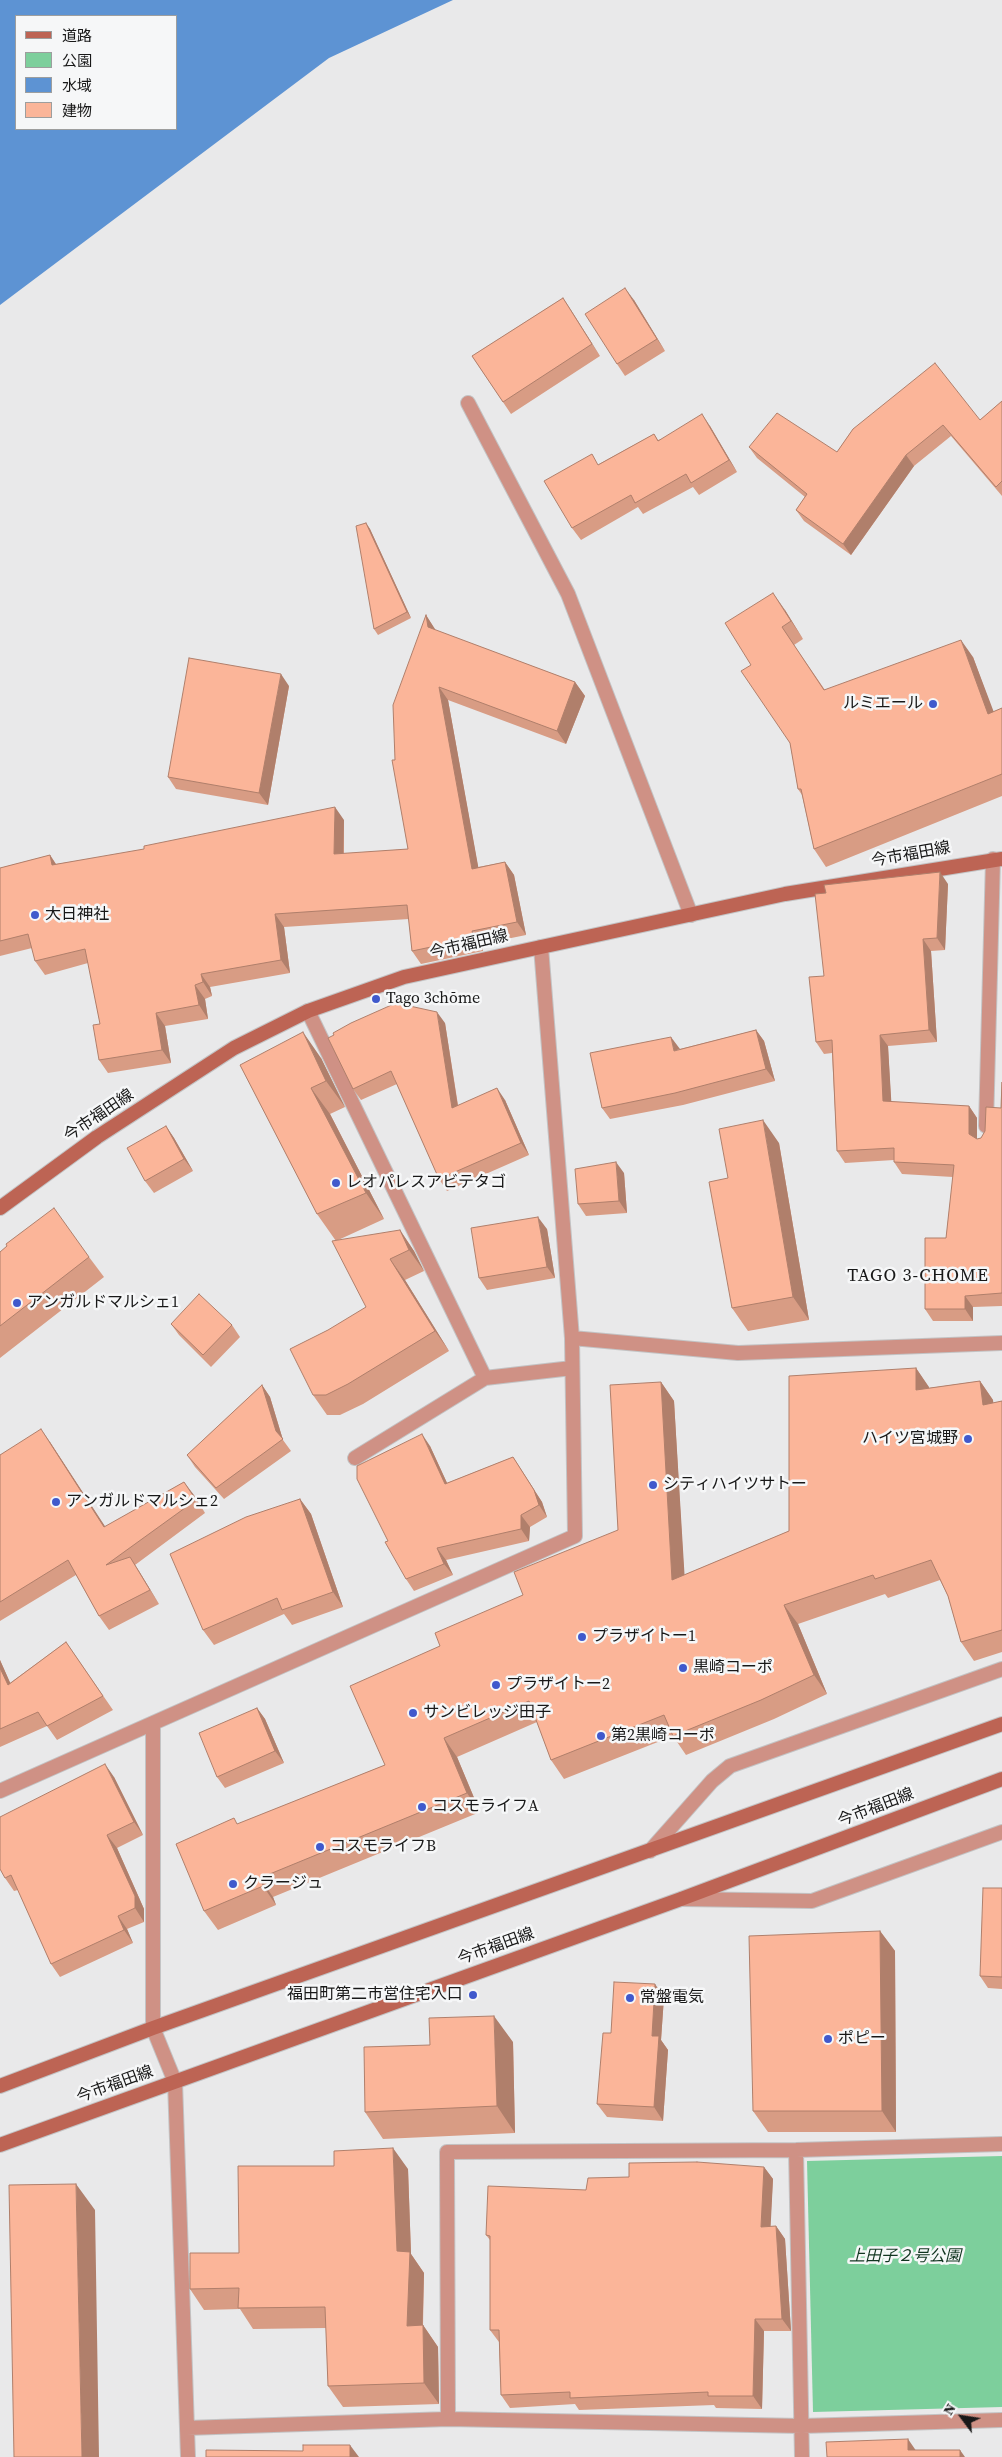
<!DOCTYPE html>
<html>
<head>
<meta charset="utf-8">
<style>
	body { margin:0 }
	#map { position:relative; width:1002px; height:2457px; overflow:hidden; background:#e9e9ea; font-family:"Source Serif 4","Noto Sans JP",serif }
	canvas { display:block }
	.legend { position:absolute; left:15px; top:15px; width:162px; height:115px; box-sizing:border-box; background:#f6f7f8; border:1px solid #9d9e9e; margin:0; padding:6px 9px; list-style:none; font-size:15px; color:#181818 }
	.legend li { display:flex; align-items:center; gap:10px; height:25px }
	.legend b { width:25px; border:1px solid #9d9e9e }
	.north { position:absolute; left:937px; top:2392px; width:50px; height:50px; -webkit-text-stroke:4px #f6f7f8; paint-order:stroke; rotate:301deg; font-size:14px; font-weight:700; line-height:20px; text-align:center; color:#181818 }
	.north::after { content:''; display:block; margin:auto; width:18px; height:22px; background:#181818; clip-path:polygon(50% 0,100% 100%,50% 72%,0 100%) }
</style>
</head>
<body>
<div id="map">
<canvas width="1002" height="2457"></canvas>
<ul class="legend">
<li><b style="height:6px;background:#bd6454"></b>道路</li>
<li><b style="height:14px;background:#7dcf9c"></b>公園</li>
<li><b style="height:14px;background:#5d93d3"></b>水域</li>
<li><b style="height:14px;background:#fbb599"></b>建物</li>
</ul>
<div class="north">N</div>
</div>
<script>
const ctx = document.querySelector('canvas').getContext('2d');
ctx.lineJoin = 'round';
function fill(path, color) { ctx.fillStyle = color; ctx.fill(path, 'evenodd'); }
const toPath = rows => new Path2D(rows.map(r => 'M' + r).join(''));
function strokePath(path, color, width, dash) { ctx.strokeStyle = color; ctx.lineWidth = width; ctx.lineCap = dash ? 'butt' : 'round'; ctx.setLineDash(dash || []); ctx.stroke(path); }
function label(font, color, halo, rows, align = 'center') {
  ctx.font = font + ' "Source Serif 4","Noto Sans JP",serif'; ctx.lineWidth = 5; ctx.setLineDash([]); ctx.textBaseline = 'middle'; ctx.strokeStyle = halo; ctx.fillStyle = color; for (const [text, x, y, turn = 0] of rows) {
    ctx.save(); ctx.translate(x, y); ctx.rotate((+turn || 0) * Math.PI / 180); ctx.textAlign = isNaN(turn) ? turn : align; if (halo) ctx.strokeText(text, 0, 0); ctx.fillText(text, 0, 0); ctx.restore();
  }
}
fill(toPath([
	[1002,2156,1002,2407,813,2412,807,2161]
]), '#7dcf9c');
fill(toPath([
	[0,0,453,0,329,58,0,305],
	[16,16,176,16,176,129,16,129]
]), '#5d93d3');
const minor = toPath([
	[468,403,568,594,691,915],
	[541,947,572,1338],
	[308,1011,485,1378,572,1368],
	[986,1126,993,859],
	[355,1458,485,1378],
	[153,1724,153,2028,175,2082,188,2457],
	[0,1791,575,1536,572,1338,738,1353,1002,1343],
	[650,1851,712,1781,730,1766,1002,1669],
	[682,1899,812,1901,1002,1832],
	[796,2150,802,2457],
	[448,2419,447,2152,796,2150,1002,2144],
	[187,2428,448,2419,802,2426,1002,2420]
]);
const secondary = toPath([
	[0,1208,97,1137,234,1048,308,1011,404,977,541,947,785,894,1002,859],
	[0,2086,153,2028,1002,1724],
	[0,2145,681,1899,1002,1779]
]);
strokePath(minor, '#c3c3c4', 16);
strokePath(secondary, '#c3c3c4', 16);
strokePath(minor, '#cf9185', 14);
strokePath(secondary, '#bd6454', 14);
fill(toPath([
	[563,298,600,356,511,414,472,356],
	[634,300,665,351,625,376,617,364],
	[1002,401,1002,496,951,436,914,466,851,555,804,521,796,510,805,497,757,458,749,447,837,452,853,429,980,420],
	[710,426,737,472,699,495,693,487,643,514,638,507,581,540,572,528,599,464,654,434,658,440],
	[366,523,370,529,411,618,378,635,374,629],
	[785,610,803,639,794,645,825,690,973,657,993,712,1002,708,1002,796,826,867,814,849,802,795,798,789,790,743,751,665],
	[426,615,435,630,575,682,585,696,566,744,448,700,478,867,505,862,514,875,526,935,482,944,483,951,421,964,412,951,409,919,284,927,290,973,210,987,212,996,205,999,208,1019,165,1026,171,1063,108,1073,99,1060,100,1024,88,963,45,975,35,961,32,948,0,956,0,868,50,855,56,864,344,820,344,854,408,849,395,760],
	[289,686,268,805,176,789,168,777],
	[948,884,945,950,931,951,937,1042,888,1046,891,1102,969,1106,977,1118,977,1139,981,1138,1001,1108,1002,1082,1002,1306,973,1307,973,1321,933,1321,925,1309,946,1238,953,1177,902,1174,894,1162,894,1160,845,1163,837,1151,832,1053,824,1054,816,1042,824,976],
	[445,1023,458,1105,505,1100,529,1155,447,1191,439,1179,397,1084,361,1100,353,1089],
	[756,1030,764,1041,775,1081,683,1105,610,1119,602,1108,680,1049],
	[321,1058,345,1107,330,1114,384,1219,336,1241,317,1214,240,1065],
	[166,1126,174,1138,193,1171,154,1193,145,1181],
	[779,1143,809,1320,748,1331,732,1308,728,1178],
	[624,1173,627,1213,586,1216,578,1204],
	[547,1229,555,1278,487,1290,479,1278],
	[400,1230,414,1251,424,1271,405,1280,449,1351,363,1404,340,1415,327,1415,313,1395,366,1307],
	[0,1252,89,1257,104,1277,0,1358],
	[171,1324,232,1325,240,1337,211,1367,179,1335],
	[916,1368,929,1388,980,1381,993,1400,993,1403,1002,1401,1002,1652,974,1661,961,1642,948,1596,940,1580,888,1598,885,1594,798,1624,827,1694,774,1719,686,1755,673,1736,564,1779,551,1760,537,1722,457,1757,480,1812,273,1897,276,1905,218,1930,204,1911,238,1824,385,1765,440,1646,523,1595,618,1530,661,1382,674,1401,684,1575,789,1531],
	[262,1385,270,1397,283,1440,291,1451,224,1499,195,1467,187,1455],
	[50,1442,105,1527,184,1482,205,1513,135,1565,159,1604,109,1630,99,1616,76,1575,0,1621,0,1455],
	[430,1446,447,1483,513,1457,542,1502,547,1517,530,1527,529,1541,446,1560,453,1575,414,1591,406,1579,388,1541],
	[300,1499,311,1514,343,1607,292,1625,284,1614,214,1645,203,1630],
	[66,1642,113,1710,57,1740,47,1726,0,1747,0,1660,10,1683],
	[257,1708,265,1719,284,1763,225,1788,217,1777],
	[114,1777,143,1835,117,1848,144,1909,144,1922,127,1929,133,1943,60,1977,51,1964,18,1890,14,1891,5,1878],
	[1002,1888,1002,1989,988,1988,980,1976],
	[880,1931,895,1951,896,2132,768,2132,753,2111],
	[664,1997,661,2040,668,2050,663,2121,607,2117,597,2104,611,2033],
	[513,2042,515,2133,383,2139,365,2112,430,2045],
	[764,2167,773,2179,770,2227,776,2226,785,2239,791,2331,764,2331,762,2409,716,2408,714,2405,579,2410,575,2404,510,2408,501,2395,499,2342,490,2330,490,2240,486,2235,586,2190,629,2177],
	[408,2169,411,2254,424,2273,423,2325,438,2347,439,2404,343,2407,328,2386,326,2328,253,2329,240,2309,204,2310,190,2289,239,2253]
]), '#d89c84');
fill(toPath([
	[625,288,634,300,665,351,657,339],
	[563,298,571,310,600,356,592,344],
	[702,414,710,426,737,472,729,460],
	[906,455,914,466,851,555,843,544],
	[366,523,370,529,411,618,407,612],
	[773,593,785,610,803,639,791,621],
	[426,615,435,629,437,640,428,627],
	[961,640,973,657,1001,731,988,714],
	[281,674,289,686,268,805,259,793],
	[575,682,585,696,566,744,557,731],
	[439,687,448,700,481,882,472,869],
	[335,807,344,820,343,867,334,854],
	[50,855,59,869,52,865],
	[505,862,514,875,526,935,517,922],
	[940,872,948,884,945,950,937,938],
	[275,914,284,927,290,973,281,960],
	[472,931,482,944,483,951,474,938],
	[923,939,931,951,937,1042,929,1030],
	[201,974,210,987,212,996,203,982],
	[195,985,205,999,208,1019,199,1005],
	[437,1012,445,1023,460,1120,452,1108],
	[156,1013,165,1026,171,1063,162,1050],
	[756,1030,764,1041,775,1081,766,1069],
	[303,1032,321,1058,345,1107,326,1081],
	[880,1035,888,1046,892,1113,883,1101],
	[671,1037,680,1049,674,1051],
	[311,1088,330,1114,384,1219,366,1193],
	[497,1088,505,1100,529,1155,521,1143],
	[969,1106,977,1118,977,1146,969,1134],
	[763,1120,779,1143,809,1320,793,1297],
	[166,1126,174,1138,193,1171,184,1159],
	[616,1162,624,1173,627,1213,619,1201],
	[538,1217,547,1229,555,1278,547,1267],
	[400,1230,414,1251,424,1271,409,1250],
	[390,1259,405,1280,449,1351,435,1331],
	[965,1296,973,1307,973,1321,965,1309],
	[916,1368,929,1387,929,1409,916,1390],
	[980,1381,993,1400,996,1424,983,1405],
	[661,1382,674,1401,686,1599,672,1580],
	[262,1385,270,1397,283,1440,276,1431],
	[41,1429,50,1442,114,1540,104,1527],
	[422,1434,430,1446,453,1496,445,1484],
	[513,1457,542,1502,547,1517,539,1505],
	[184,1482,194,1495,205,1513,196,1500],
	[300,1499,311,1514,343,1607,333,1592],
	[521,1515,530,1527,529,1541,521,1529],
	[437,1548,446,1560,453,1575,444,1564],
	[130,1557,139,1571,159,1604,150,1590],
	[784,1605,798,1624,827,1694,814,1675],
	[0,1660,17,1698,8,1685,0,1668],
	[257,1708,265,1719,284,1763,275,1751],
	[444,1738,457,1757,480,1812,467,1793],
	[105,1764,114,1777,143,1835,134,1822],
	[107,1835,117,1848,144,1909,144,1922,135,1908],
	[260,1878,273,1897,276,1905,263,1886],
	[118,1916,127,1929,133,1943,124,1930],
	[880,1931,895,1951,896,2132,882,2111],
	[655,1984,664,1997,661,2040,668,2050,663,2121,654,2107,652,2036],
	[494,2016,513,2042,515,2133,497,2106],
	[393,2148,408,2169,411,2254,424,2273,422,2347,407,2326,397,2251],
	[764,2167,773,2179,770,2239,761,2227],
	[76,2184,95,2210,99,2457,82,2457],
	[776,2226,785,2239,791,2331,782,2319],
	[755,2319,764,2331,762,2409,753,2396],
	[423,2325,438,2347,439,2404,424,2383],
	[908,2439,919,2455,908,2450],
	[350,2445,359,2457,350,2457],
	[960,2450,965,2457,960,2457]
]), '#b07f6b');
const building = toPath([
	[625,288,657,339,617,364,585,314,625,288],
	[563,298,592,344,503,402,472,356,563,298],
	[935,363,980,420,1002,401,1002,481,996,487,943,425,906,455,843,544,796,510,807,494,749,447,777,413,837,452,853,429,935,363],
	[702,414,729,460,691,483,686,474,635,503,631,495,572,528,544,481,592,454,598,465,654,434,658,441,702,414],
	[366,523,407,612,374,629,356,526,366,523],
	[773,593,791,621,782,627,824,690,961,640,988,714,1002,708,1002,774,814,849,801,789,798,789,790,743,741,671,751,665,725,623,773,593],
	[426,615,428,627,575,682,557,731,439,687,472,869,505,862,517,922,472,931,474,938,412,951,407,905,275,914,281,960,201,974,203,982,195,985,199,1005,156,1013,162,1050,99,1060,93,1025,100,1024,85,949,35,961,28,934,0,941,0,868,50,855,52,865,144,849,144,846,335,807,334,854,408,849,392,760,395,760,393,705,426,615],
	[189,658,281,674,259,793,168,777,189,658],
	[940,872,937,938,923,939,929,1030,880,1035,883,1101,969,1106,969,1134,977,1139,981,1138,985,1131,986,1107,1001,1108,1002,1082,1002,1293,965,1296,965,1309,925,1309,925,1238,946,1238,954,1165,894,1162,894,1148,837,1151,832,1040,816,1042,809,977,824,976,815,894,826,893,824,885,940,872],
	[396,1003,437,1012,452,1108,497,1088,521,1143,439,1179,391,1071,353,1089,328,1038,334,1035,333,1033,351,1023,396,1003],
	[756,1030,766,1069,675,1093,602,1108,590,1053,671,1037,674,1051,756,1030],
	[303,1032,326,1081,311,1088,366,1193,317,1214,240,1065,303,1032],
	[763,1120,793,1297,732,1308,709,1182,728,1178,719,1129,763,1120],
	[166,1126,184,1159,145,1181,127,1148,166,1126],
	[616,1162,619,1201,578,1204,575,1169,616,1162],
	[54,1208,89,1257,0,1326,0,1252,7,1246,6,1244,54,1208],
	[538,1217,547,1267,479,1278,471,1228,538,1217],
	[400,1230,409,1250,390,1259,435,1331,348,1384,326,1395,313,1395,290,1349,328,1330,366,1307,332,1241,400,1230],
	[199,1294,232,1325,203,1355,171,1324,199,1294],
	[916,1368,916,1390,980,1381,983,1405,1002,1401,1002,1630,961,1642,948,1596,931,1560,875,1579,873,1575,784,1605,814,1675,761,1700,673,1736,664,1715,551,1760,529,1701,444,1738,467,1793,260,1878,263,1886,204,1911,176,1844,234,1818,237,1824,385,1765,350,1686,440,1646,435,1633,523,1595,514,1572,618,1530,610,1385,661,1382,672,1580,789,1531,789,1376,916,1368],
	[262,1385,276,1431,283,1439,216,1488,187,1455,262,1385],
	[41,1429,104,1527,184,1482,196,1500,106,1565,130,1557,150,1590,99,1616,68,1560,0,1602,0,1455,41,1429],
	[422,1434,445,1484,513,1457,534,1490,539,1505,521,1515,521,1529,437,1548,444,1564,406,1579,385,1542,388,1541,357,1479,357,1466,422,1434],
	[300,1499,333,1592,282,1610,277,1598,203,1630,170,1554,246,1517,300,1499],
	[66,1642,103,1696,47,1726,38,1712,0,1729,0,1668,8,1685,66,1642],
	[257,1708,275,1751,217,1777,199,1733,257,1708],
	[105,1764,134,1822,107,1835,135,1896,135,1908,118,1916,124,1930,51,1964,11,1875,5,1878,0,1869,0,1817,105,1764],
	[983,1888,1002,1888,1002,1977,980,1976,983,1888],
	[880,1931,882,2111,753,2111,749,1936,880,1931],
	[614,1982,655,1984,652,2036,659,2036,654,2107,597,2104,603,2033,611,2033,614,1982],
	[494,2016,497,2106,365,2112,364,2047,430,2045,429,2018,494,2016],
	[393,2148,397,2251,410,2252,407,2326,423,2325,424,2383,328,2386,325,2307,238,2308,239,2288,190,2289,190,2253,239,2253,238,2166,334,2166,334,2151,393,2148],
	[697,2162,764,2167,761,2227,776,2226,782,2319,755,2319,753,2396,708,2396,708,2392,570,2398,570,2392,501,2395,499,2330,490,2330,490,2236,486,2235,488,2186,586,2190,588,2178,629,2177,629,2163,697,2162],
	[76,2184,82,2457,14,2457,9,2185,76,2184],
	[908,2439,908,2450,960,2450,960,2457,827,2457,826,2442,908,2439],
	[303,2445,350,2445,350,2457,206,2457,206,2450,303,2451,303,2445]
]);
fill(building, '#fbb599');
strokePath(building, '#b07f6b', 1);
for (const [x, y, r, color] of [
	[933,704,5,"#4059cc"],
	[35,915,5,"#4059cc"],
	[376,999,5,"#4059cc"],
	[336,1183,5,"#4059cc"],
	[17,1303,5,"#4059cc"],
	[968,1439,5,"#4059cc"],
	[653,1485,5,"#4059cc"],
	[56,1502,5,"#4059cc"],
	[582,1637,5,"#4059cc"],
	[683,1668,5,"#4059cc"],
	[496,1685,5,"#4059cc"],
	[413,1713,5,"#4059cc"],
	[601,1736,5,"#4059cc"],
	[422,1807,5,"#4059cc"],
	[320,1847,5,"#4059cc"],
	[233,1884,5,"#4059cc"],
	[473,1995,5,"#4059cc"],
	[630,1998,5,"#4059cc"],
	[828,2039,5,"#4059cc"]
]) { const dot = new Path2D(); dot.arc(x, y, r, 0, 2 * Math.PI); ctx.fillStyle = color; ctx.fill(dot); strokePath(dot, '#f6f7f8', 2); }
label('16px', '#181818', '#f6f7f8', [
	["ルミエール",923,704,"right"],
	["大日神社",45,915],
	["Tago 3chōme",386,999],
	["レオパレスアビテタゴ",346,1183],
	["アンガルドマルシェ1",27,1303],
	["ハイツ宮城野",958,1439,"right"],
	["シティハイツサトー",663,1485],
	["アンガルドマルシェ2",66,1502],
	["プラザイトー1",592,1637],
	["黒崎コーポ",693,1668],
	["プラザイトー2",506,1685],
	["サンビレッジ田子",423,1713],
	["第2黒崎コーポ",611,1736],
	["コスモライフA",432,1807],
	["コスモライフB",330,1847],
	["クラージュ",243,1884],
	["福田町第二市営住宅入口",463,1995,"right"],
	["常盤電気",640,1998],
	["ポピー",838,2039]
], 'left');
label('16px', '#181818', '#f6f7f8', [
	["今市福田線",911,855,-10],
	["今市福田線",469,945,-13],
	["今市福田線",99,1116,-34],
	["今市福田線",876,1808,-21],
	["今市福田線",496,1947,-20],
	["今市福田線",115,2085,-20]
]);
label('italic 16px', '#113520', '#f6f7f8', [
	["上田子２号公園",905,2257]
]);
ctx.letterSpacing = '1px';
label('18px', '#181818', '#f6f7f8', [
	["TAGO 3-CHOME",918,1276]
]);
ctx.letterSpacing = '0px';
</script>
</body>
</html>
